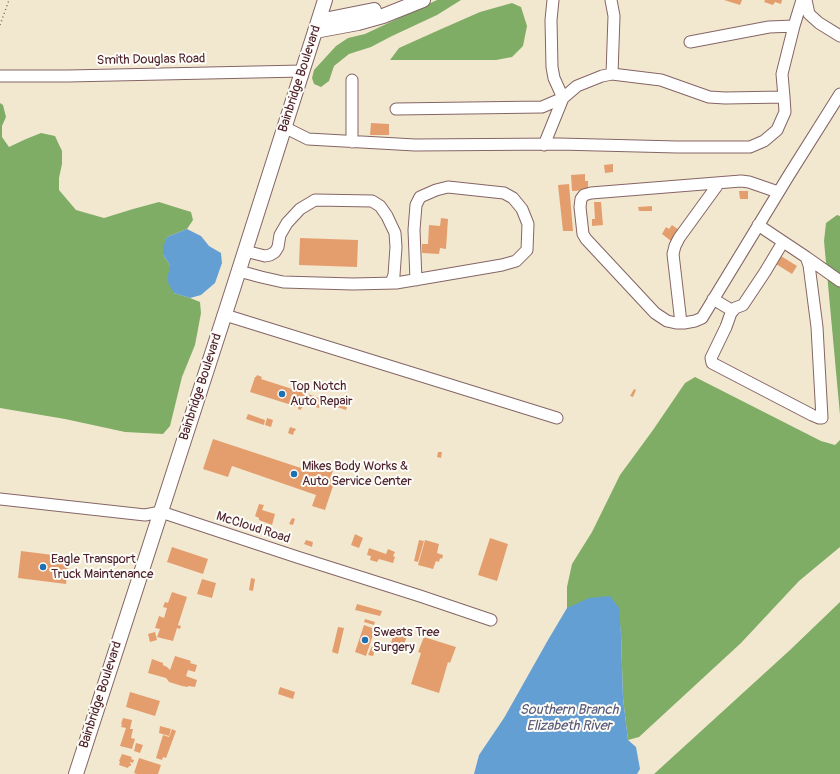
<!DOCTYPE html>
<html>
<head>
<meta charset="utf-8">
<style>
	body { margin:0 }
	canvas { display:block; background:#f2e8d0 }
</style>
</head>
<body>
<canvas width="840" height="774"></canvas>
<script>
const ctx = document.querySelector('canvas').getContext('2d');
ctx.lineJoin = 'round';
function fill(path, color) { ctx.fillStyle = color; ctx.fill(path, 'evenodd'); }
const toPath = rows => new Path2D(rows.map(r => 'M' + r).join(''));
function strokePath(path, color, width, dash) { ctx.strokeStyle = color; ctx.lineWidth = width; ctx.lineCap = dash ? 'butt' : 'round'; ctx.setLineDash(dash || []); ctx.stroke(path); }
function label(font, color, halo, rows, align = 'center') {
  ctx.font = font + ' Pangolin,sans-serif'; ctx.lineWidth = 4; ctx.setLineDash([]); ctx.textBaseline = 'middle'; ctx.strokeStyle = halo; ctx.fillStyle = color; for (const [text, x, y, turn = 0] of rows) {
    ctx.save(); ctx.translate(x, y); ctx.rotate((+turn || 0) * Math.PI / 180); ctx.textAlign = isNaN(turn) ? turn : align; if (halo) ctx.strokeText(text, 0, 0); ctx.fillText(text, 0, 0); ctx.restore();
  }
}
fill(toPath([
	[437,0,461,0,437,15,392,36,371,47,349,54,334,66,329,81,321,87,314,84,312,78,314,70,336,46,348,38,365,34],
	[512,3,521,7,527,26,523,46,512,57,496,60,390,60,399,48,439,30,480,12],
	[0,103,3,105,6,117,2,126,2,137,9,147,26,139,41,133,55,136,62,151,62,164,59,178,59,190,76,210,104,218,133,209,159,202,191,212,193,220,187,229,167,237,163,255,170,265,174,293,190,298,200,302,201,313,195,345,182,377,170,426,163,434,125,432,65,419,0,408],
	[837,215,840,216,840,415,824,241,826,223],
	[695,377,821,441,835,445,840,440,840,547,799,581,741,643,639,737,628,740,623,698,621,634,618,608,567,608,567,587,572,564,592,532,620,475,653,430,685,383],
	[840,602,840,774,654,774,790,650]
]), '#80ad66');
fill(toPath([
	[187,229,201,236,209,246,221,253,222,263,215,283,201,295,190,298,174,293,167,281,170,265,163,255,163,247,167,237],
	[610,596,619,608,621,634,623,698,628,740,636,747,640,769,637,774,474,774,479,755,504,718,548,640,567,608,589,598]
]), '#649fd4');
fill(toPath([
	[724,0,742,0,740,5],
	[765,0,782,0,781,4,775,2,773,5,764,2],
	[371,123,389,124,389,135,370,135],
	[613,164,613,172,605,173,604,165],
	[585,174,585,181,588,181,588,190,572,191,571,175],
	[569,184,573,231,563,231,558,185],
	[739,191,748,191,748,199,740,199],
	[594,202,601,202,603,225,592,226,592,219,595,219],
	[652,206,652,211,639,211,638,207],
	[441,218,448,219,446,249,440,248,439,254,422,253,422,244,428,244,429,225,440,226],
	[672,225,679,230,671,241,662,234,666,227,669,229],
	[300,238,358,240,357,267,299,265],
	[781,256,797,266,792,274,776,264],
	[257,375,262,377,261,379,314,396,311,405,303,403,301,410,298,409,298,407,250,392,255,377,256,377],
	[634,389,636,390,633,397,630,396],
	[316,397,330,401,329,405,314,401],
	[332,402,347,407,346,410,331,405],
	[314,403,320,404,319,408,313,406],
	[248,414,265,420,264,425,246,419],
	[267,418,273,420,271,427,265,425],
	[290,427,296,429,295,431,294,431,293,435,288,433],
	[213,439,310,471,312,464,333,471,330,478,335,480,325,510,312,506,316,495,232,466,228,477,203,469],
	[438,452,442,452,441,458,437,457],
	[259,504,264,505,262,510,275,514,272,525,259,520,259,518,255,516],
	[292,518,295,519,293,525,289,524],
	[355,534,363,538,359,548,351,545],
	[490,538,508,544,497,581,478,575],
	[306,540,313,542,312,547,304,544],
	[419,540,424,541,418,562,414,561],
	[425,540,439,544,437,553,443,555,442,559,440,558,439,562,436,561,433,569,418,565],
	[172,547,208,559,203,574,167,562],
	[369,548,386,554,388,549,395,552,393,556,395,557,393,563,379,559,377,562,370,560,371,556,367,555],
	[21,551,69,557,66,584,18,578],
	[251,578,255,579,253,591,249,590],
	[202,579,216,583,212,598,197,594],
	[172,592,187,597,178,625,181,626,180,629,177,628,173,641,157,637,160,629,155,628,159,616,164,618,167,608,163,607,165,602,168,603],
	[357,604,382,611,380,616,355,610],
	[365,619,375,622,374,625,364,622],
	[364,625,375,629,366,656,355,652],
	[338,627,344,628,338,654,332,652],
	[155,632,157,640,150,642,148,634],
	[394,633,399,635,399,633,407,636,403,647,391,643],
	[424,637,456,647,450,663,448,662,439,693,411,684,421,653,418,652],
	[372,646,376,647,373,656,368,655],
	[175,656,188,660,191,661,190,663,197,665,195,672,188,670,186,676,197,680,195,687,188,686,188,687,182,686,169,682,166,678,148,673,152,659,163,663,163,665,167,667,170,670],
	[280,687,295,692,293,699,278,694],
	[130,692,160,701,155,716,126,707],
	[123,718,132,720,130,729,133,729,131,738,135,739,132,749,120,746,126,728,121,727,122,724,121,724],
	[160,726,171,729,169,736,159,733],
	[172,729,176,731,166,758,163,757,162,760,156,758,163,735,169,737],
	[136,743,143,745,140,753,134,751],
	[122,754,132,757,131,759,134,760,133,763,130,762,130,763,131,764,131,766,129,766,128,768,119,765,120,762,119,761],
	[139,758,161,765,158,774,137,774,134,773]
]), '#e49e6e');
const minor = toPath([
	[611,0,614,16,612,74],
	[806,0,809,14,819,23,840,36],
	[690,42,769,27,794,26],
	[0,76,68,76,302,71],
	[396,109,542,107,563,98,554,78,552,67,551,20,553,0],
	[284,127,308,139,415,145,559,144,677,147,750,147,764,141,777,130,785,112,784,97,782,74,794,26,802,0],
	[352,142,352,80],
	[544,145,563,98,577,86,602,76,612,74,661,80,709,97,725,98,784,97],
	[778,192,749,182,741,181,591,193,584,195,581,199,580,207,583,234,586,239,655,313,667,321,676,323,684,323,695,321,702,318,789,175,840,94],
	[758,225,806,257,809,265,817,327,822,418,819,418,812,415,712,363,711,358,726,327,731,313,735,308,743,305,765,272,783,242],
	[245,251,265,256,270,255,275,252,278,247,280,235,287,223,300,209,315,200,372,201,380,206,387,216,395,233,396,247,394,275,391,283],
	[806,257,840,281],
	[239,271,261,277,283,282,353,284,396,283,420,279,502,265,516,261,527,250,528,224,522,209,513,198,504,193,448,187,436,190,420,197,416,205,414,230,416,280],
	[713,299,733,311],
	[225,315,557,418],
	[681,323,673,254,675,246,679,238,719,183],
	[0,499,145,515,161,512,297,557,420,596,491,620]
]);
const major = toPath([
	[324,20,374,10],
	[315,31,358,23,383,16,423,0],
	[76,774,232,292,325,0]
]);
strokePath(minor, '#856565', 13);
strokePath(major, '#856565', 16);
strokePath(toPath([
	[0,25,9,0]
]), '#856565', 1.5, [1, 3]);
strokePath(minor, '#fff', 11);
strokePath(major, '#fff', 14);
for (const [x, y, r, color] of [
	[282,394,4,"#1f6fb2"],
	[294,474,4,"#1f6fb2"],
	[43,567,4,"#1f6fb2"],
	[365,640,4,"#1f6fb2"]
]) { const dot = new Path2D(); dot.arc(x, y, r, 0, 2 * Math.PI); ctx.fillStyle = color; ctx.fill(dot); strokePath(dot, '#fdfcf7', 1.5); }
label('13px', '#4a1f2b', '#fdfcf7', [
	["Smith Douglas Road",151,60,-1],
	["Bainbridge Boulevard",300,79,-72],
	["Bainbridge Boulevard",201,387,-72],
	["McCloud Road",253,528,18],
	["Bainbridge Boulevard",101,695,-72]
]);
label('13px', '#4a1f2b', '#fdfcf7', [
	["Top Notch",290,387],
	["Auto Repair",290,402],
	["Mikes Body Works &",302,467],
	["Auto Service Center",302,482],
	["Eagle Transport",51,560],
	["Truck Maintenance",51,575],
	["Sweats Tree",373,633],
	["Surgery",373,648]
], 'left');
label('italic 14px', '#565977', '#fdfcf7', [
	["Southern Branch",569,710],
	["Elizabeth River",569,726]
]);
</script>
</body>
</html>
